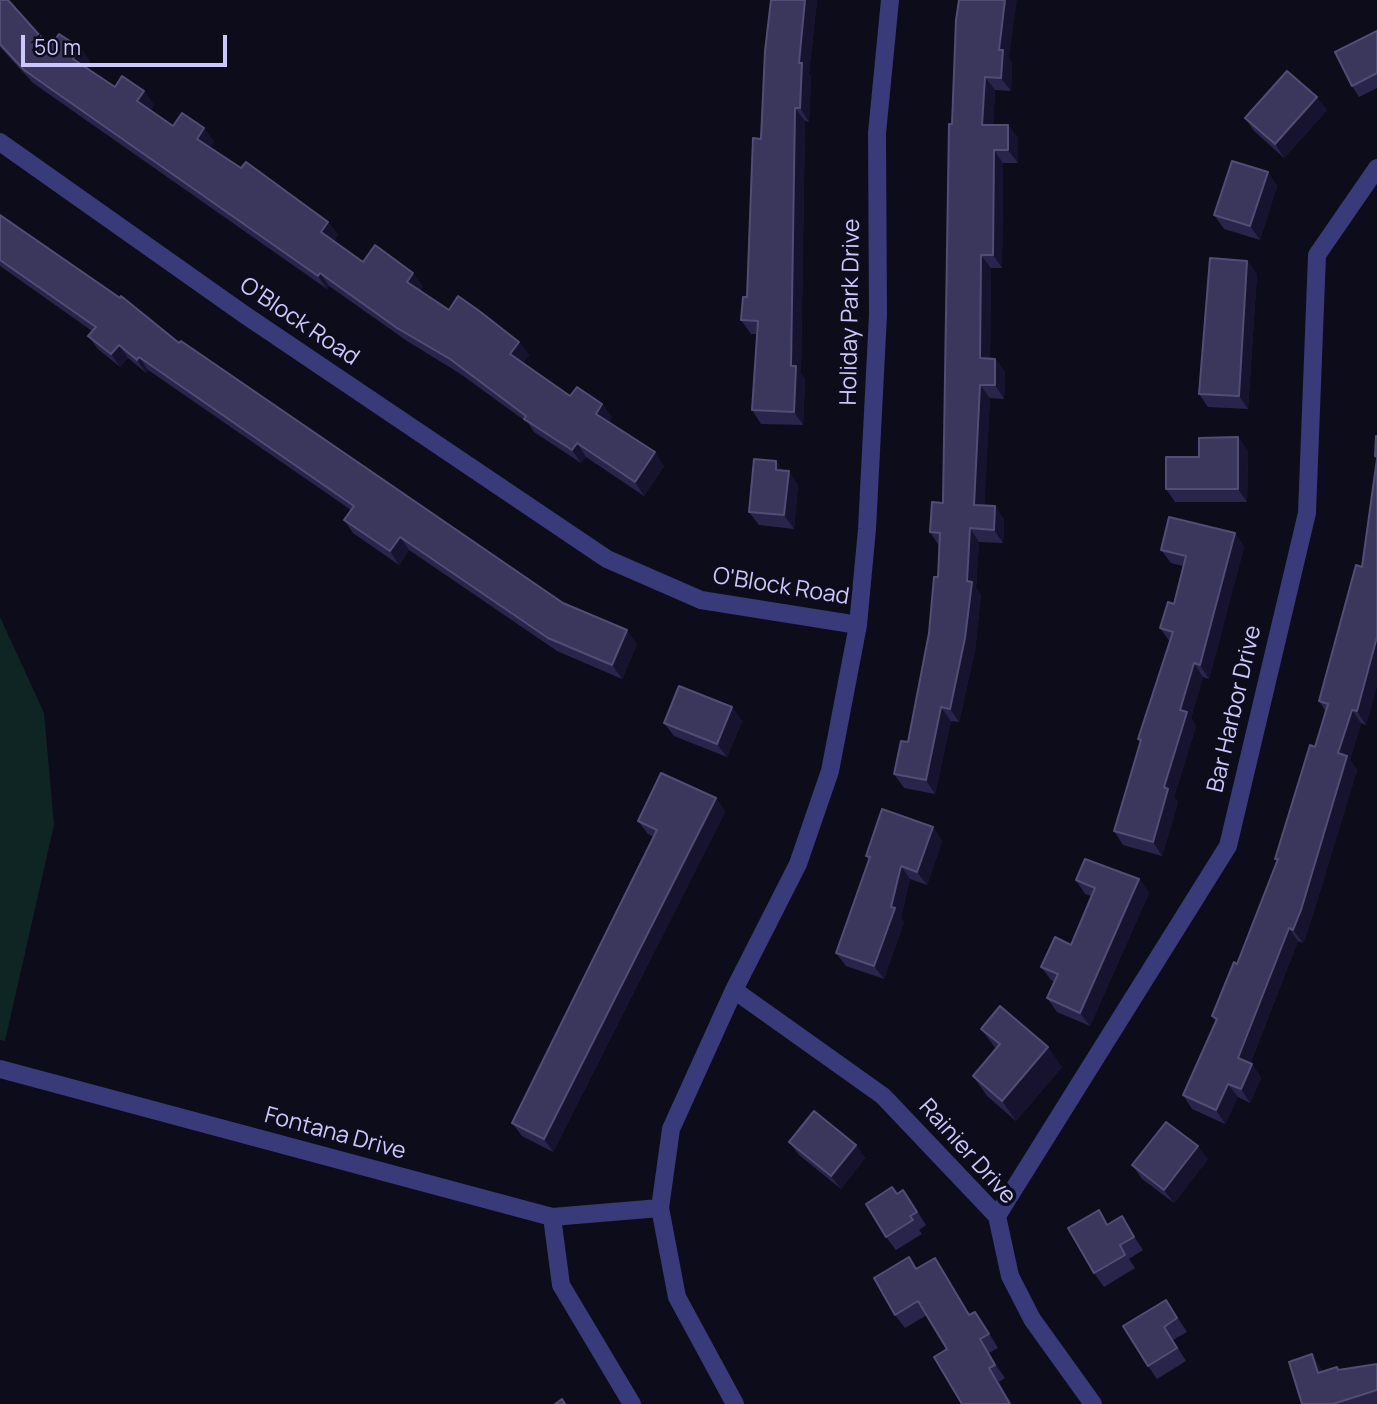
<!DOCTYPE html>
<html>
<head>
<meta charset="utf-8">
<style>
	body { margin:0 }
	#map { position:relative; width:1377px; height:1404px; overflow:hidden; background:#0d0c1b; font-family:Manrope,sans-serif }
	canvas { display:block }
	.scale { position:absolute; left:21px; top:35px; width:206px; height:32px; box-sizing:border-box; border:4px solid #cac8fd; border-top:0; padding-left:9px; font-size:21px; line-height:24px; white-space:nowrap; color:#cac8fd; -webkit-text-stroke:5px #0d0c1b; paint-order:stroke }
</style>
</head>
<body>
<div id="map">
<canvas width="1377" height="1404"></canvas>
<div class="scale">50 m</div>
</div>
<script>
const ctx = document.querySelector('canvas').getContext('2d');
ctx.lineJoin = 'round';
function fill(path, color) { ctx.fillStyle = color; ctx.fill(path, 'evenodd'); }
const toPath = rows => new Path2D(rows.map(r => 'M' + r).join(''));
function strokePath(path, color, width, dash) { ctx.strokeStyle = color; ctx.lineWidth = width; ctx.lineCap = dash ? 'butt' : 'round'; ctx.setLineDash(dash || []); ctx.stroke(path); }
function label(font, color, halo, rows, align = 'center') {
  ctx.font = font + ' Manrope,sans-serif'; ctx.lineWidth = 7; ctx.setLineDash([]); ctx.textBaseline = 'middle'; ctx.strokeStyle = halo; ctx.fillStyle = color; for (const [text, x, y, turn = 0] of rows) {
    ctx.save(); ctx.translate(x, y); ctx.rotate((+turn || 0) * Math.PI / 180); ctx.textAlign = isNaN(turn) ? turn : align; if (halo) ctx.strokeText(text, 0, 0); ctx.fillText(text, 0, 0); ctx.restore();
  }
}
fill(toPath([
	[0,617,44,713,54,825,5,1041,0,1040]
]), '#0f2523');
strokePath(toPath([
	[0,142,245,315,607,559,701,600,858,625,830,771,798,864,734,990,671,1129,660,1208,677,1297,735,1404],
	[858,625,867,529,878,315,877,133,890,0],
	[734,990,883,1096,997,1216,1010,1276,1032,1319,1093,1404],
	[0,1069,552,1217,660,1208],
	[997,1216,1228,846,1307,513,1317,255,1377,168],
	[552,1217,561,1285,632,1404]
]), '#383a79', 18);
fill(toPath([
	[0,0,50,47,81,48,90,62,86,67,115,87,144,91,154,105,150,110,173,126,214,141,210,147,241,168,328,222,338,235,334,241,363,262,423,286,420,291,449,310,519,342,529,355,523,363,570,396,602,404,612,418,609,422,664,466,644,496,586,457,581,463,534,432,528,423,459,373,407,341,329,286,327,289,33,83,0,47],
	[771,0,817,0,809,73,811,77,809,122,805,121,801,373,805,380,803,425,761,424,752,410,757,334,751,334,741,320,747,297],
	[956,20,1009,58,1012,64,1011,91,995,90,993,125,1008,125,1018,138,1018,163,1003,163,1002,268,991,268,990,359,995,359,1005,372,1004,399,990,398,984,505,995,506,1004,520,1003,543,979,542,976,588,981,595,975,651,959,722,951,721,935,794,904,788,894,774,908,742,929,633,938,577,939,546,930,532,943,503,952,124],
	[1377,31,1377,88,1359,97,1352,86],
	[1327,110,1284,158,1254,131,1245,118],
	[1268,172,1277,186,1260,240,1224,229,1214,215],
	[0,215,179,343,563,603,637,644,622,679,557,651,409,550,399,565,353,533,344,520,351,510,148,370,146,373,128,358,120,367,98,349,88,336,92,331,0,266],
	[1247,261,1257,274,1248,409,1208,407,1199,394],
	[1377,436,1377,685,1366,725,1361,723,1350,760,1357,770,1310,924,1303,943,1298,941,1250,1064,1252,1064,1261,1078,1250,1103,1238,1097,1225,1124,1192,1109,1183,1095,1216,1022,1212,1016,1237,964,1278,862,1275,859,1315,747,1326,712,1319,701,1362,567,1377,460,1375,456],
	[1238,437,1248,451,1247,502,1175,502,1166,489,1199,457],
	[776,461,783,471,798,485,794,529,759,525,749,512],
	[1235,533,1244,547,1209,679,1203,677,1191,718,1196,726,1174,797,1178,802,1162,856,1123,845,1114,831,1140,742,1138,739,1170,642,1160,628,1174,604,1183,566,1171,563,1161,550],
	[732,707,742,721,727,757,674,736,664,723],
	[716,798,725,812,553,1152,522,1136,512,1123,654,837,648,834,638,821],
	[933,827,942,841,927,885,910,879,901,918,904,922,884,979,846,966,836,953,869,860,866,856],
	[1139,879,1149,893,1090,1026,1057,1012,1047,998,1054,982,1051,980,1041,967,1071,945,1091,896,1085,894,1076,880],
	[981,1029,1062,1067,1016,1121,987,1096,973,1076,996,1049],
	[789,1142,856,1145,865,1158,841,1189,799,1155],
	[1208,1159,1174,1203,1142,1179,1132,1165],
	[912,1203,926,1225,919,1230,922,1234,896,1250,886,1237],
	[1122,1216,1143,1250,1129,1259,1135,1268,1104,1287,1094,1273,1109,1224],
	[909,1257,917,1269,935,1258,970,1315,985,1325,998,1348,989,1353,1005,1378,999,1382,947,1349,927,1315,905,1328,895,1315],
	[1166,1300,1187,1332,1173,1340,1186,1361,1157,1379,1148,1366],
	[1377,1364,1377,1404,1302,1404,1321,1368,1323,1372]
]), '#292449');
fill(toPath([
	[805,0,817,0,809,73,811,77,809,122,800,108,799,63],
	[1005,0,1017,0,1009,58,1012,64,1011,91,1001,78,999,50],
	[81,48,90,62,83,72,73,59],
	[985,77,995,90,992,138,982,125],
	[144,91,154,105,147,115,137,101],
	[1317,97,1327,110,1284,158,1275,144],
	[795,108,805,121,801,373,805,380,803,425,794,412,791,366],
	[1008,125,1018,138,1018,163,1008,150],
	[204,128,214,141,207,152,197,139],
	[994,150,1003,163,1002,268,993,255],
	[1268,172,1277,186,1260,240,1250,226],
	[328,222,338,235,331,246,321,232],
	[981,255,991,268,990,372,980,358],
	[1247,261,1257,274,1248,409,1239,396],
	[320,273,329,286,327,289,318,276],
	[413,273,423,286,416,295,407,282],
	[519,342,529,355,520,368,510,354],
	[119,345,128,358,120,367,111,354],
	[139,357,148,370,146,373,137,360],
	[995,359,1005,372,1004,399,995,385],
	[980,385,990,398,984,518,974,505],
	[602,404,612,418,605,427,596,414],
	[1238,437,1248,451,1247,502,1238,489],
	[577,443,586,457,581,463,572,450],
	[655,452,664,466,644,496,635,482],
	[776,461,786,475,776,470],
	[789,471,798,485,794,529,784,515],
	[995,506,1004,520,1003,543,994,530],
	[970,528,979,542,976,588,981,595,975,651,959,722,950,709,967,581],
	[1235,533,1244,547,1209,679,1200,665],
	[400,537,409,550,399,565,390,551],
	[627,630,637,644,622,679,612,665],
	[1377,637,1377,685,1366,725,1357,711],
	[1194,663,1203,677,1191,718,1196,726,1174,797,1178,802,1162,856,1153,842,1180,710],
	[732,707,742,721,727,757,717,744],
	[941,707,951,721,935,794,926,780],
	[1352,710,1361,723,1350,760,1357,770,1310,924,1303,943,1293,930,1338,753],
	[716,798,725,812,553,1152,544,1139],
	[933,827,942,841,927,885,917,872],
	[901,866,910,879,901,918,904,922,884,979,874,966,891,907],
	[1139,879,1149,893,1090,1026,1080,1013],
	[1289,928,1298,941,1247,1071,1238,1058],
	[1048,1047,1062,1067,1016,1121,1002,1101],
	[1252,1064,1261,1078,1250,1103,1241,1089],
	[1228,1084,1238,1097,1225,1124,1216,1110],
	[856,1145,865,1158,841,1189,831,1176],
	[1198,1146,1208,1159,1174,1203,1164,1190],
	[1122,1216,1131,1230,1143,1250,1134,1237],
	[935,1258,944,1272,979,1329,969,1315],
	[975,1312,985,1325,998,1348,989,1334],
	[980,1339,989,1353,1005,1378,995,1365],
	[1312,1354,1321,1368,1327,1387,1318,1373],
	[989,1368,999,1382,1012,1404,1010,1404]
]), '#17132e');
const building = toPath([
	[0,0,8,0,50,47,59,34,81,48,73,59,115,87,122,76,144,91,137,101,173,126,182,113,204,128,197,139,241,168,246,162,328,222,321,232,363,262,375,245,413,273,407,282,449,310,458,296,478,310,519,342,510,354,570,396,577,387,602,404,596,414,655,452,635,482,577,443,572,450,524,419,526,416,450,359,397,328,320,273,318,276,24,70,0,44,0,0],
	[771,0,805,0,799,63,802,63,800,108,795,108,791,366,796,366,794,412,752,410,758,321,741,320,743,297,747,297,753,138,761,139,765,51,771,0],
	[959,0,1005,0,999,50,1003,50,1001,78,985,77,982,125,1008,125,1008,150,994,150,993,255,981,255,980,358,995,359,995,385,980,385,974,505,995,506,994,530,970,528,967,581,972,582,965,638,950,709,941,707,926,780,894,774,901,741,908,742,929,633,934,577,938,577,940,533,930,532,932,502,943,503,949,124,952,124,956,20,959,0],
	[1377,31,1377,73,1352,86,1335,52,1377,31],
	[1287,71,1317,97,1275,144,1245,118,1287,71],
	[1232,161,1268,172,1250,226,1214,215,1232,161],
	[0,215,120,298,121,296,179,343,181,341,563,603,627,630,612,665,548,638,400,537,390,551,344,520,354,506,139,357,137,360,119,345,111,354,88,336,96,327,0,260,0,215],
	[1210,258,1247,261,1239,396,1199,394,1210,258],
	[1376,436,1377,436,1377,457,1375,456,1376,436],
	[1238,437,1238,489,1166,489,1166,457,1199,457,1199,438,1238,437],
	[754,459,776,461,776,470,789,471,784,515,749,512,754,459],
	[1377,459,1377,637,1357,711,1352,710,1338,753,1347,756,1301,910,1293,930,1289,928,1238,1058,1252,1064,1241,1089,1228,1084,1216,1110,1183,1095,1217,1019,1212,1016,1234,962,1237,964,1278,859,1275,859,1310,745,1315,747,1328,704,1319,701,1356,565,1362,567,1377,459],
	[1169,517,1235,533,1200,665,1194,663,1180,710,1187,712,1164,787,1168,789,1153,842,1114,831,1141,740,1138,739,1173,632,1160,628,1168,602,1174,604,1186,556,1161,550,1169,517],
	[679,686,732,707,717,744,664,723,679,686],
	[661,773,716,798,544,1139,512,1123,657,830,638,821,661,773],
	[882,809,933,827,917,872,901,866,891,907,895,908,874,966,836,953,870,857,866,856,882,809],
	[1085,859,1139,879,1080,1013,1047,998,1058,974,1041,967,1055,937,1071,945,1095,888,1076,880,1085,859],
	[1000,1006,1048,1047,1002,1101,973,1076,1000,1044,981,1029,1000,1006],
	[814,1111,856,1145,831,1176,789,1142,814,1111],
	[1166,1122,1198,1146,1164,1190,1132,1165,1166,1122],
	[892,1187,897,1194,903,1190,917,1212,910,1216,913,1220,886,1237,866,1204,892,1187],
	[1099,1210,1107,1225,1122,1216,1134,1237,1120,1245,1125,1255,1094,1273,1068,1228,1099,1210],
	[909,1257,916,1269,935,1258,969,1315,975,1312,989,1334,980,1339,995,1365,989,1368,1010,1404,962,1404,934,1357,947,1349,918,1301,895,1315,874,1278,909,1257],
	[1166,1300,1177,1318,1164,1327,1177,1348,1148,1366,1123,1326,1166,1300],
	[1312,1354,1318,1373,1337,1367,1338,1370,1377,1364,1377,1390,1333,1404,1302,1404,1289,1362,1312,1354],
	[562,1399,565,1404,555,1404,562,1399]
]);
fill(building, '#3a365c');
strokePath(building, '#514d75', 2);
label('23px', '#cac8fd', '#0d0c1b', [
	["Holiday Park Drive",851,312,-89],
	["O'Block Road",299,322,34],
	["O'Block Road",781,587,9],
	["Bar Harbor Drive",1235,709,-77],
	["Fontana Drive",335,1134,15],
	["Rainier Drive",967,1152,48]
]);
</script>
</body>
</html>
